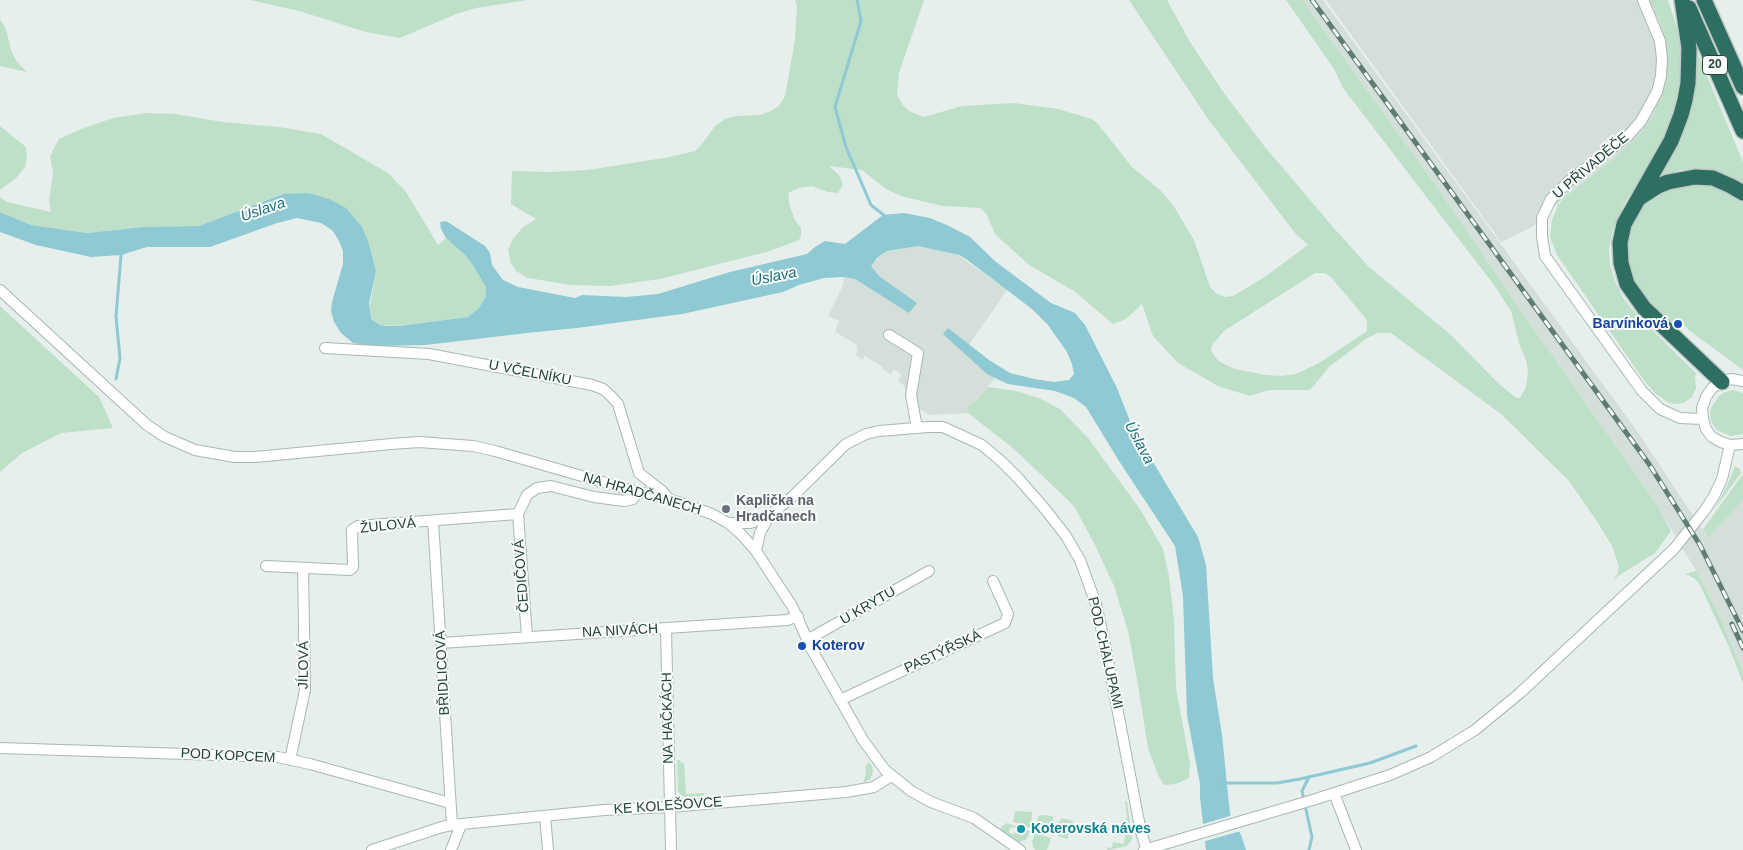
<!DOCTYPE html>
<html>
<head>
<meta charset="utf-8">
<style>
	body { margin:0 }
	canvas { display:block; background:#e6efeb }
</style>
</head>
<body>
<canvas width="1743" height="850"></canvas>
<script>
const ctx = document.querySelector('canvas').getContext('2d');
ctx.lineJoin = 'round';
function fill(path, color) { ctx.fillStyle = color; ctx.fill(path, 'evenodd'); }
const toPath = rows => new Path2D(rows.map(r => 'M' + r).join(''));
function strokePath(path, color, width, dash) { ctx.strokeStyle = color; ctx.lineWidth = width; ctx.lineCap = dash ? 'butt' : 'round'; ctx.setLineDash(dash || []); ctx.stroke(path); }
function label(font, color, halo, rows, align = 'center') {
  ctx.font = font + ' Helvetica,sans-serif'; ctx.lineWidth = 4; ctx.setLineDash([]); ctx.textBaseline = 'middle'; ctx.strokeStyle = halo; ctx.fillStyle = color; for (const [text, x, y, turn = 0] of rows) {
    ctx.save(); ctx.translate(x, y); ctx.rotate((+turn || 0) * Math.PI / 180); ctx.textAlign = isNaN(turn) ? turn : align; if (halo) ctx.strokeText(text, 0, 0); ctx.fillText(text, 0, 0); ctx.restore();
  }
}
fill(toPath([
	[1302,0,1323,0,1637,431,1708,538,1743,500,1743,672,1718,613,1696,571,1657,505,1521,311,1437,187],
	[1326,0,1660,0,1675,42,1652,128,1565,197,1532,227,1501,242],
	[918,246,958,255,1007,290,969,345,965,353,987,374,995,378,977,400,968,405,968,413,930,415,906,402,905,386,898,382,901,374,894,370,891,374,882,369,883,367,865,356,862,360,855,355,858,349,856,347,857,345,835,332,839,321,828,316,843,285,844,277,855,278,887,251]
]), '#d4dfda');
fill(toPath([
	[250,0,528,0,476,8,456,14,400,38,366,32,299,11],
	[795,0,924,0,899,73,897,95,902,104,909,111,924,117,962,106,1014,103,1058,109,1092,119,1098,124,1132,167,1161,191,1173,205,1194,240,1210,287,1217,294,1225,297,1233,296,1263,278,1308,245,1295,233,1208,119,1129,0,1167,0,1190,42,1224,93,1265,147,1333,227,1369,267,1451,335,1499,384,1515,397,1520,398,1526,387,1528,371,1526,360,1520,346,1511,311,1494,285,1343,88,1334,69,1286,0,1302,0,1437,187,1521,311,1657,505,1671,531,1655,553,1612,580,1617,575,1619,567,1612,546,1598,523,1569,481,1501,414,1391,333,1378,333,1367,338,1329,367,1310,390,1269,390,1250,396,1218,386,1178,363,1153,336,1142,304,1126,319,1113,324,1074,291,1029,265,995,234,987,215,981,208,942,206,901,196,886,189,862,170,829,166,839,175,843,185,838,193,828,192,812,186,799,188,788,193,790,207,795,220,801,228,801,235,799,240,770,251,660,279,610,286,571,285,528,278,516,271,511,263,508,250,512,240,523,227,536,219,511,204,512,171,550,172,588,170,670,157,695,151,702,144,715,126,725,119,736,116,760,115,771,111,779,106,785,96,795,40,797,5],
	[1315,273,1324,273,1330,276,1367,320,1367,331,1319,363,1296,374,1281,376,1266,375,1235,369,1220,362,1215,357,1211,350,1212,345,1224,331],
	[1650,0,1668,0,1679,34,1683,58,1683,76,1675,115,1660,148,1624,204,1613,229,1609,249,1610,264,1615,281,1623,298,1637,315,1697,374,1695,376,1696,389,1691,398,1683,403,1676,404,1669,403,1656,394,1645,382,1557,255,1550,237,1552,220,1558,205,1565,197,1613,159,1640,135,1654,114,1665,79,1665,48,1663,29],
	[0,19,6,29,11,50,17,62,27,72,0,66],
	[1693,42,1743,162,1743,185,1731,177,1715,171,1697,169,1679,170,1655,180,1673,150],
	[147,113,175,114,223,122,279,127,321,134,388,173,406,192,438,245,446,238,465,255,482,279,486,287,486,296,479,308,468,317,400,326,380,325,371,319,369,310,376,271,369,244,282,194,199,226,143,227,87,233,31,225,0,212,0,197,7,202,51,212,49,201,53,173,50,156,59,139,81,129,113,118],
	[0,126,26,147,27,157,25,167,16,178,0,190],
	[1678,184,1720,186,1743,201,1743,370,1690,331,1677,318,1673,322,1657,313,1642,296,1629,274,1627,237,1635,215,1646,203,1661,190],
	[0,306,99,397,113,428,61,433,22,453,0,472],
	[988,387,1016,391,1039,398,1060,409,1088,438,1140,509,1163,549,1169,576,1174,620,1176,688,1190,764,1189,778,1176,784,1164,785,1158,775,1148,748,1138,685,1128,631,1114,586,1094,543,1074,506,1014,449,968,413,968,405,977,400],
	[1733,390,1743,393,1743,434,1730,436,1717,430,1712,423,1710,416,1711,408,1719,396,1725,392],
	[1735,466,1740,469,1741,473,1714,510,1727,486],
	[1743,474,1743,500,1708,538,1703,529],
	[1696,571,1718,613,1743,672,1743,683,1729,647,1699,583,1694,578,1685,574],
	[677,760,680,760,681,763,684,763,686,794,704,793,704,796,685,797,681,795,678,791],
	[869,762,872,766,873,773,870,779,863,783,866,774,865,767],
	[1125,801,1127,801,1132,839,1127,846,1107,850,1108,847,1112,848,1113,842,1124,844,1127,817],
	[1015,811,1032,812,1031,828,1013,822],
	[1041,815,1053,816,1052,834,1036,829,1038,816],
	[1061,818,1073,821,1067,839,1058,836,1058,821,1060,822],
	[1007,823,1019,827,1018,829,1012,827,1009,829,1009,832,1012,834,1020,831,1021,828,1030,831,1027,839,1019,842,1001,830,1001,827],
	[1035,833,1051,838,1047,850,1035,850,1033,847,1032,842]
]), '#bfe0c8');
fill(toPath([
	[308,193,329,199,346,208,362,227,369,244,376,271,369,303,371,319,380,325,388,326,400,326,468,317,479,308,486,296,486,287,474,267,465,255,446,238,441,229,440,222,446,221,485,246,490,253,492,265,503,280,518,287,575,298,582,295,626,297,658,294,730,272,807,254,815,247,825,241,845,244,883,215,904,213,930,218,949,226,970,237,996,262,1051,303,1075,313,1085,325,1117,388,1130,421,1144,447,1198,537,1206,565,1213,678,1222,735,1230,814,1241,835,1246,850,1206,850,1200,797,1200,784,1187,715,1183,596,1175,546,1119,461,1086,407,1074,398,1055,391,1008,384,995,378,987,374,943,334,948,328,989,360,1010,373,1034,379,1054,382,1069,380,1074,374,1072,364,1067,352,1048,325,1032,309,966,259,959,255,918,246,887,251,877,258,871,266,879,276,917,303,909,313,855,279,844,277,824,278,799,285,783,292,682,314,577,328,527,333,425,345,372,346,353,343,341,333,334,322,331,311,332,302,343,264,343,251,339,241,332,230,321,223,297,218,277,223,210,247,147,247,121,255,91,257,36,245,0,232,0,212,31,225,87,233,143,227,199,226,283,194]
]), '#8ec9d4');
fill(toPath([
	[1233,815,1241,831,1202,842,1200,825]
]), '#e6efeb');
strokePath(toPath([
	[857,0,861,21,835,107,846,147,871,205,885,216],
	[116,379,120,358,116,317,121,255,124,252],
	[1309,777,1302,791,1312,837,1309,850],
	[1224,783,1277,783,1300,779,1370,763,1416,746]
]), '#8ec9d4', 3);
const minor = toPath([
	[1643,0,1660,41,1662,59,1661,76,1657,92,1641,121,1628,136,1570,180,1551,199,1542,218,1542,236,1545,256,1642,391,1660,409,1680,418,1703,419],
	[0,290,147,425,165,437,195,450,235,457,255,457,391,444,419,442,473,446,495,451,627,489,669,499,712,514,728,523,740,533,756,551,792,606,812,650,863,740,885,770,911,791,931,802,974,818,1020,850],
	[889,335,918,353,911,395,917,428],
	[325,348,429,354,592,385,603,389,611,396,618,404,639,473,662,491,669,499],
	[1743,381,1731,379,1722,382,1712,388,1706,397,1702,408,1703,419,1706,429,1712,437,1721,442,1730,445,1743,444],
	[433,521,452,825],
	[728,523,750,523,769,516,792,497,846,444,866,434,879,431,928,427,943,427,982,445,1001,461,1018,478,1045,509,1066,536,1080,560,1096,604,1106,650,1141,832,1147,850],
	[756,551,760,533,769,516],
	[266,566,350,570,353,567,352,530,358,526,518,514],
	[666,629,671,850],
	[527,637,518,514,527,495,537,488,551,486,594,497,624,501,633,499,637,492],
	[807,640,929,571],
	[441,643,787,620,798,616],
	[840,700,1005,623,1008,614,993,581],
	[0,748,278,757,310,764,450,803],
	[290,760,305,690,303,568],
	[1334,793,1356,850],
	[545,816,548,850],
	[372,850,442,827,452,825,604,810,670,807,846,792,874,787,891,776],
	[451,850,461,825],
	[1144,850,1316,799,1390,775,1431,757,1475,730,1520,693,1674,549,1705,510,1714,496,1722,479,1730,445]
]);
const highway = toPath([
	[1682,0,1689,48,1688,83,1685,100,1681,115,1671,141,1624,224,1620,243,1621,263,1627,284,1644,308,1722,382],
	[1704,0,1743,87],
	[1689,8,1743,131],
	[1641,197,1658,186,1668,182,1695,177,1713,178,1731,186,1743,193]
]);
strokePath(minor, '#a8b8b2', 12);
strokePath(highway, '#c2cac8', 18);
strokePath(minor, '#fff', 10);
strokePath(highway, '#2f6f62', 15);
const rail = toPath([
	[1312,0,1649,464,1700,545,1743,631],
	[1732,624,1743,648]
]);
strokePath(rail, '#5f7d75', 5);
strokePath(rail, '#f7fbf9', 3, [9]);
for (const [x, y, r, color] of [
	[1678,324,5,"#1a4fb4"],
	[726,509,5,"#6b7280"],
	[802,646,5,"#1a4fb4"],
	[1021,829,5,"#0f9aa8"]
]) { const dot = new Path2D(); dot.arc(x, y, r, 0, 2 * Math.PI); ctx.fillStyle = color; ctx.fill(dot); strokePath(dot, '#f7fbf9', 2); }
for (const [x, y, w] of [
	[1715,65,25]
]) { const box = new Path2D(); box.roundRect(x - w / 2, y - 9.5, w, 19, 4); ctx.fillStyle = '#f7fbf9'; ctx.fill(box); strokePath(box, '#24423a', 1); }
label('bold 12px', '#24423a', null, [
	["20",1715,65]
]);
label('14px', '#24423a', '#f7fbf9', [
	["U PŘIVADĚČE",1591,166,-40],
	["U VČELNÍKU",530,373,11],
	["NA HRADČANECH",642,494,16],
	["ŽULOVÁ",388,526,-6],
	["ČEDIČOVÁ",522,576,-94],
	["U KRYTU",868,606,-30],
	["NA NIVÁCH",620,631,-3],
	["PASTÝŘSKÁ",943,652,-25],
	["POD CHALUPAMI",1105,653,77],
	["JÍLOVÁ",304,665,-89],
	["BŘIDLICOVÁ",443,673,-93],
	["NA HAČKÁCH",668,718,-91],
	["POD KOPCEM",228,756,3],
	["KE KOLEŠOVCE",668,806,-4]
]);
label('bold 14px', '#164399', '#f7fbf9', [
	["Barvínková",1668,324],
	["Koterov",812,646,"left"]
], 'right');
label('bold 14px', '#5b616d', '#f7fbf9', [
	["Kaplička na",736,501],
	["Hradčanech",736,517]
], 'left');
label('bold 14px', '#0d838f', '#f7fbf9', [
	["Koterovská náves",1031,829]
], 'left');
label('italic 15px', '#1c6f80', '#f7fbf9', [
	["Úslava",263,210,-19],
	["Úslava",774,277,-11],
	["Úslava",1139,443,62]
]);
</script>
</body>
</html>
